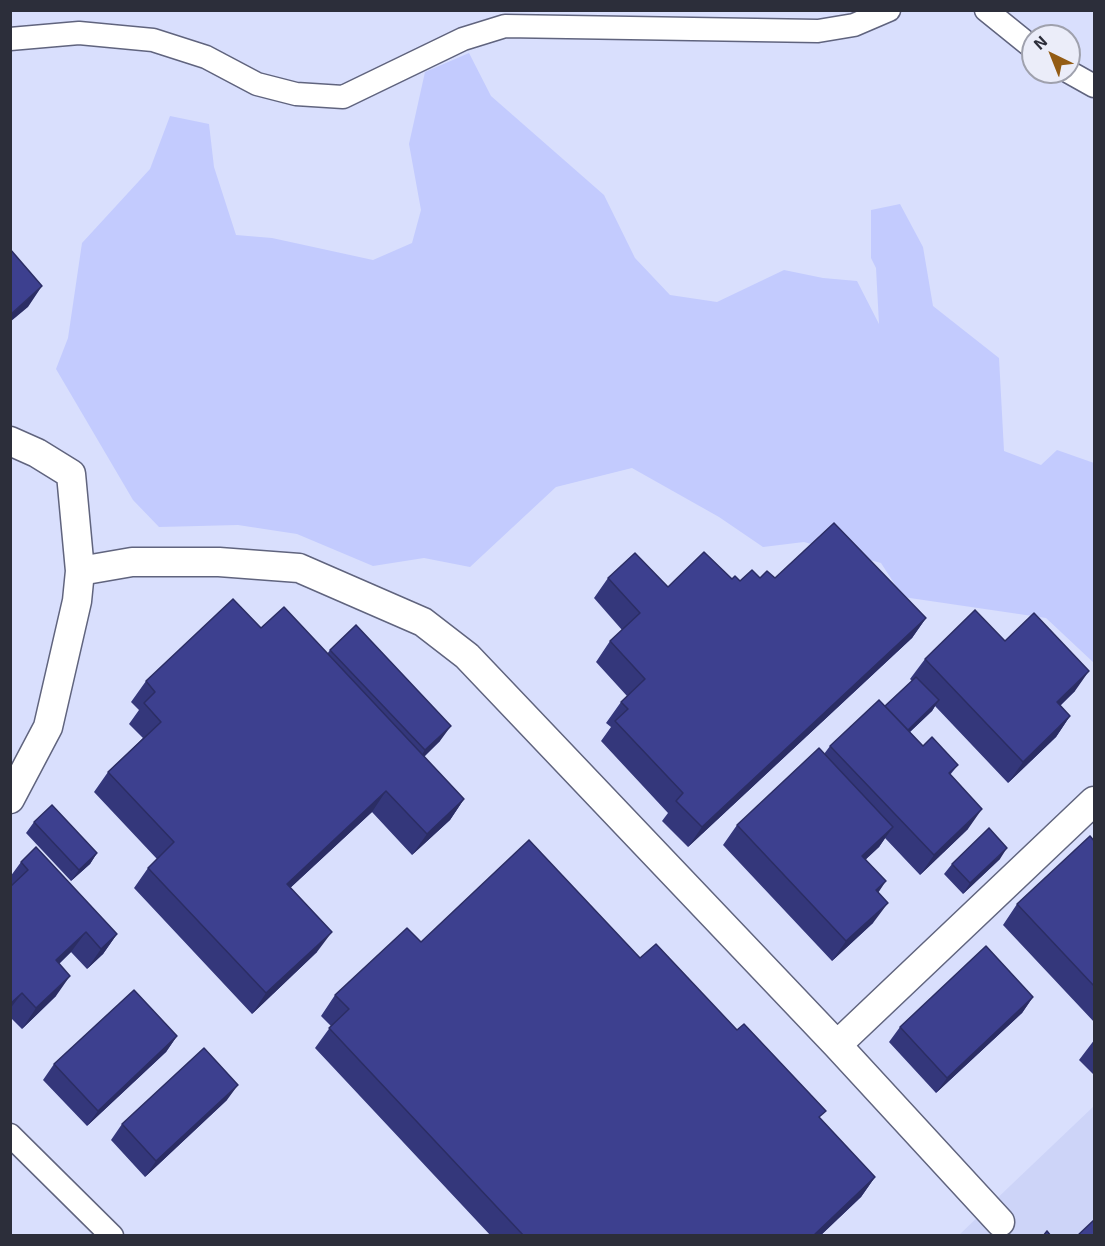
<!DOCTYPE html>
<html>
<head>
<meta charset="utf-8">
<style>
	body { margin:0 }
	#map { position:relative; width:1105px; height:1246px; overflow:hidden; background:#d9dffd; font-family:"Exo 2",sans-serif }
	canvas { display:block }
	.frame { position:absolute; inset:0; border:12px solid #2c2e3a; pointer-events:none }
	.north { position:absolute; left:1021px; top:24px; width:60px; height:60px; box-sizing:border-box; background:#ebedf9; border:2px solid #9fa1ad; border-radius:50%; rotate:317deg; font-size:16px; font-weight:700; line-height:24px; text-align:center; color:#2c2e3a }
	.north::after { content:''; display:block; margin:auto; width:21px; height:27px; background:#935c14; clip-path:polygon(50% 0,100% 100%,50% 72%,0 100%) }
</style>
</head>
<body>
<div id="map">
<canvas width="1105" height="1246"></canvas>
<div class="frame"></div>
<div class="north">N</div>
</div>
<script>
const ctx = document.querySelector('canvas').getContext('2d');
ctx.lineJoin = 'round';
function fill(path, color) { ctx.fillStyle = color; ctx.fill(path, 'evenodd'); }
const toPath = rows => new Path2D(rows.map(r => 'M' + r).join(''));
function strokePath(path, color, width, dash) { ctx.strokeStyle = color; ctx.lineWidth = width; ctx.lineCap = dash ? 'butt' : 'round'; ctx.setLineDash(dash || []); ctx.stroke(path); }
fill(toPath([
	[1094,1106,1094,1235,958,1236,1011,1185]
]), '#cdd4f8');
fill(toPath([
	[469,53,491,96,604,195,635,258,670,295,717,302,784,270,823,278,857,281,879,324,876,268,871,258,871,210,900,204,923,247,933,306,999,358,1004,451,1041,465,1057,450,1094,463,1094,663,1046,618,903,597,881,563,804,542,763,547,719,517,632,468,556,487,470,567,424,558,373,566,297,534,238,525,159,527,133,500,56,369,68,338,82,243,150,169,170,116,209,124,214,167,236,235,272,238,373,260,412,243,421,210,409,144,425,72]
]), '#c3cbfe');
const minor = toPath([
	[986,10,1033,48],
	[10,39,79,33,153,40,206,57,257,84,296,94,343,97,463,39,505,26,818,31,854,25,889,10],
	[1069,72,1094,86],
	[10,1135,112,1236]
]);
const tertiary = toPath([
	[10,441,37,453,71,474,80,571,77,601,48,727,10,799],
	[80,571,132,562,219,562,299,568,423,622,467,656,837,1045,1000,1222],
	[837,1045,1094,801]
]);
strokePath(minor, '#60647e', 25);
strokePath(tertiary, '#60647e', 31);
strokePath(minor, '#fff', 22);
strokePath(tertiary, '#fff', 28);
fill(toPath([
	[608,578,668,587,732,579,740,581,760,578,775,578,926,618,912,638,688,847,662,821,668,813,601,741,611,727,606,723,621,702,627,696,596,662,610,641,622,630,594,598],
	[261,628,327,654,330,650,440,741,424,757,464,799,450,820,412,855,372,812,290,888,317,952,252,1014,134,888,148,868,157,859,94,792,108,772,143,738,129,724,139,710,131,702,146,681],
	[1005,641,1075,691,1060,706,1070,716,1056,737,1008,783,935,706,932,711,910,732,923,746,958,765,950,775,968,829,920,875,885,838,879,847,866,859,878,892,873,923,832,961,723,845,737,825,824,754,830,746,885,706,912,681,910,679,925,659],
	[34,822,97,853,90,864,71,881,26,833],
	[1095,839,1095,1023,1003,925,1017,904],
	[1000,859,963,894,944,874,952,864],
	[21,862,117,934,103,954,87,969,71,952,59,964,56,996,22,1029,10,1017,10,877],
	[421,942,640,958,820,1119,875,1177,861,1197,820,1236,491,1236,315,1048,331,1026,321,1016,335,995],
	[1033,997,1022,1013,936,1093,889,1042,900,1027],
	[177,1036,166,1052,87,1126,43,1080,54,1064],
	[1095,1039,1095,1076,1079,1060],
	[227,1100,145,1177,111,1140,122,1124]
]), '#34377b');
fill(toPath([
	[42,286,28,307,10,322,10,315],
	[926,618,912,638,688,847,702,827],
	[1089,671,1075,691,1042,723,1057,702],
	[939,700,932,711,898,743,906,732],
	[1070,716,1056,737,1008,783,1023,762],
	[451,726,440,741,414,766,425,750],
	[386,791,372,812,273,904,287,884],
	[464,799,450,820,412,855,427,834],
	[982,809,968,829,920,875,934,855],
	[893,827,879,847,848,876,862,856],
	[1007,848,1000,859,963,894,970,883],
	[97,853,90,864,71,881,79,870],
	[886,881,872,902,876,890],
	[888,903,873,923,832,961,846,941],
	[86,932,71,952,41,981,56,960],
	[332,932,317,952,252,1014,266,993],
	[117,934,103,954,87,969,101,949],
	[70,976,56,996,22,1029,36,1008],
	[22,993,10,1009,10,1004],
	[1033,997,1022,1013,936,1093,947,1078],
	[177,1036,166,1052,87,1126,98,1111],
	[238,1085,227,1100,145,1177,156,1161],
	[875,1177,861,1197,820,1236,813,1236]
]), '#2b2d64');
const building = toPath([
	[10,249,42,286,10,315,10,249],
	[834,523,926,618,702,827,676,801,683,793,615,721,628,709,621,702,645,679,610,641,640,613,608,578,635,553,668,587,704,552,732,579,735,576,740,581,752,570,760,578,767,571,775,578,834,523],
	[233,599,261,628,284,607,464,799,427,834,386,791,287,884,332,932,266,993,148,868,174,842,108,772,161,722,144,703,155,692,146,681,233,599],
	[975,610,1005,641,1034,613,1089,671,1057,702,1070,716,1023,762,925,659,975,610],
	[356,625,451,726,425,750,330,650,356,625],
	[916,677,939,700,908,730,885,706,916,677],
	[879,700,923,746,932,737,958,765,949,773,982,809,934,855,830,746,879,700],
	[819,748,893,827,862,856,886,881,876,890,888,903,846,941,737,825,819,748],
	[52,805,97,853,79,870,34,822,52,805],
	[989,828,1007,848,970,883,952,864,989,828],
	[1090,836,1095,842,1095,987,1017,904,1090,836],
	[529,840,640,958,656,944,737,1030,744,1024,826,1111,819,1117,875,1177,814,1235,815,1236,524,1236,329,1028,349,1009,335,995,407,928,421,942,529,840],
	[36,847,117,934,101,949,86,932,56,960,70,976,36,1008,22,993,10,1004,10,887,28,870,21,862,36,847],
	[986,946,1033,997,947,1078,900,1027,986,946],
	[134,990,177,1036,98,1111,54,1064,134,990],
	[204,1048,238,1085,156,1161,122,1124,204,1048],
	[1095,1219,1095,1236,1077,1236,1095,1219],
	[1047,1231,1051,1236,1043,1236,1047,1231]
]);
fill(building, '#3d408f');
strokePath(building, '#2b2d64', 1.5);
</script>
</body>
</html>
